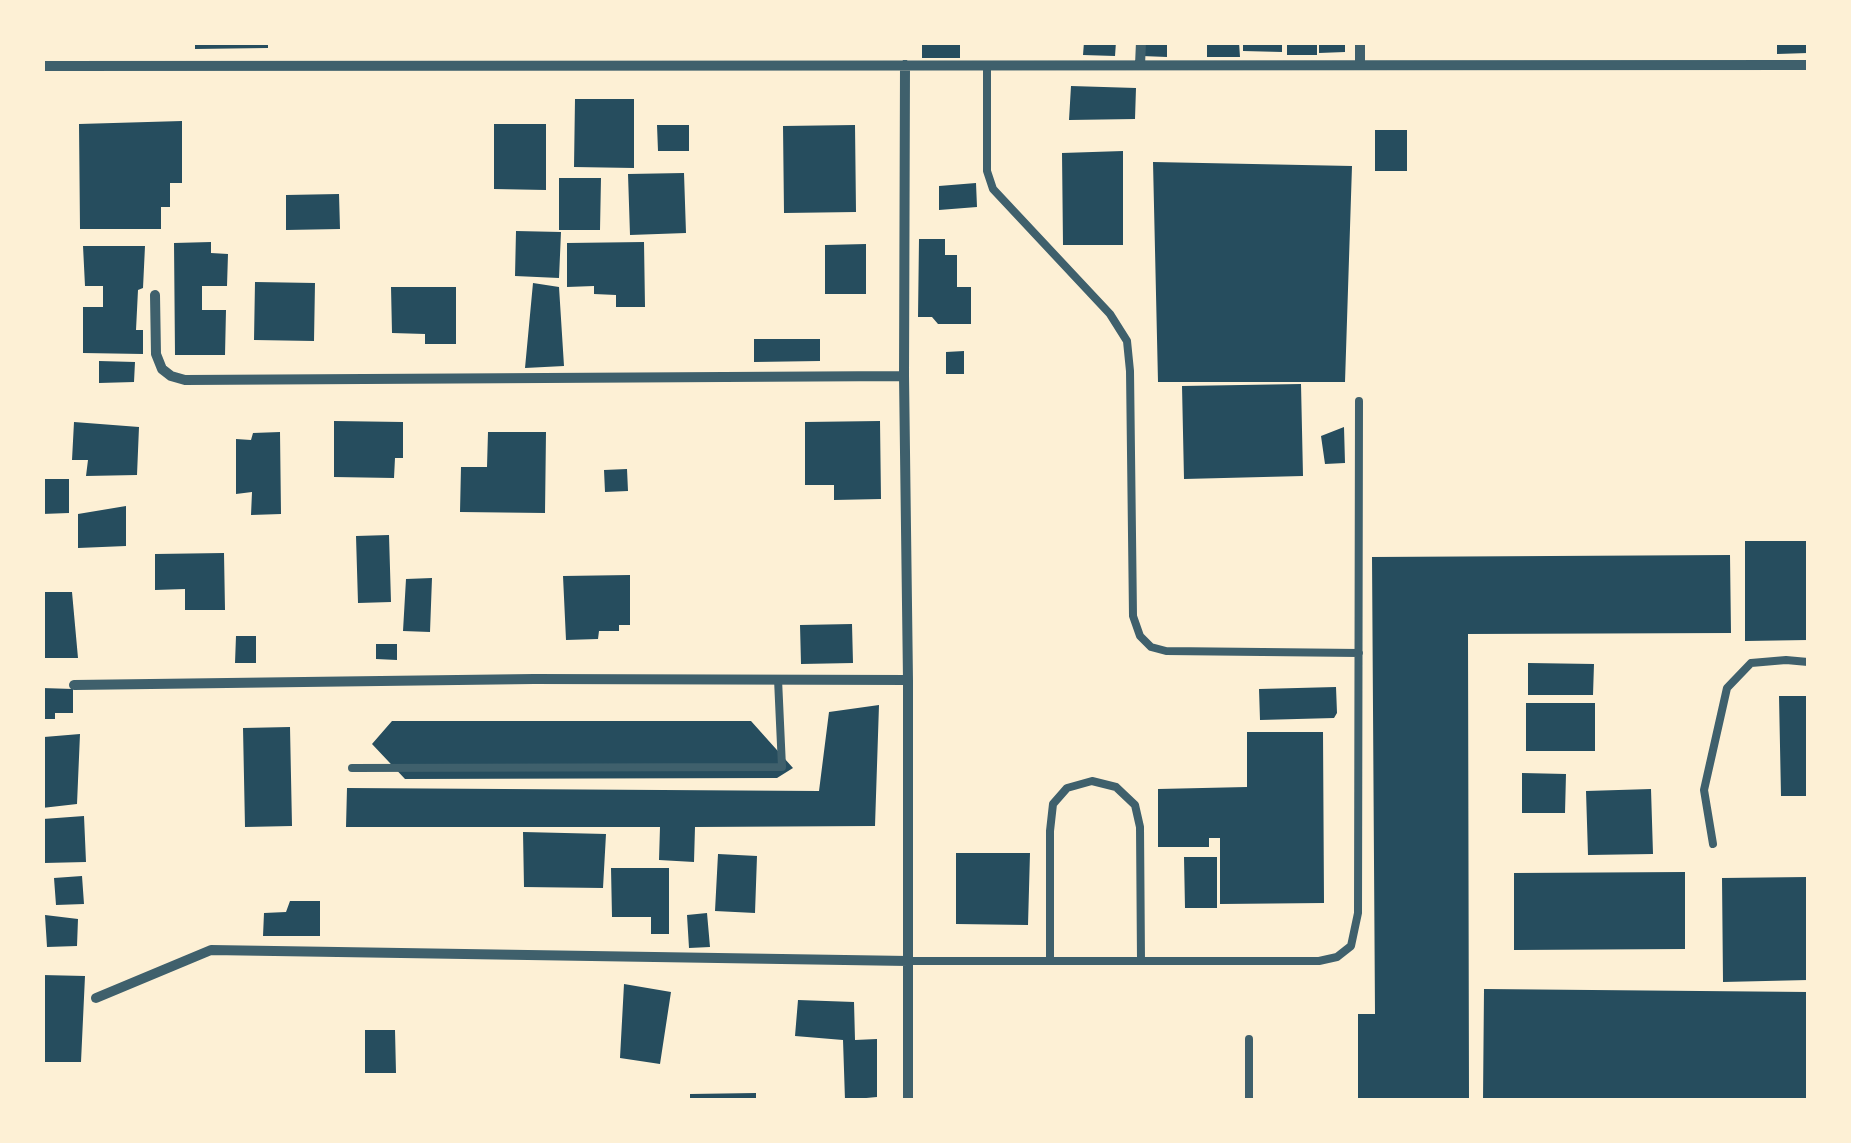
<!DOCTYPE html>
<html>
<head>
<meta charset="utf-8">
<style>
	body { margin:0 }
	#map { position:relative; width:1851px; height:1143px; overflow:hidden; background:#fdf0d5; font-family:Raleway,sans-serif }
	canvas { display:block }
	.frame { position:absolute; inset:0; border:45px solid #fdf0d5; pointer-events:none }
</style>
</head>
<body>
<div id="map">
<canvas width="1851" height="1143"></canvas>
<div class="frame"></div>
</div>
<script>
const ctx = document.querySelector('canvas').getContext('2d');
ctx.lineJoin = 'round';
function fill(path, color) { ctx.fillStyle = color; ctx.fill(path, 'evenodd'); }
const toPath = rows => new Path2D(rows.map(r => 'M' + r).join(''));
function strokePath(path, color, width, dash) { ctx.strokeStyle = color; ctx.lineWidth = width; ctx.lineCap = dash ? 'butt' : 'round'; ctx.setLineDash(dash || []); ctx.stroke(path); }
fill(toPath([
	[195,42,268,42,268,48,195,49],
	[922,42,960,42,960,58,922,58],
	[1084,42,1116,42,1115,56,1083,55],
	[1142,42,1167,42,1167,57,1142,56],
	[1207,42,1239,42,1240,57,1207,57],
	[1243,42,1282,42,1282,52,1243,51],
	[1287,42,1317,42,1317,55,1287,55],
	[1319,42,1345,42,1345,52,1319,53],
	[1777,42,1808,42,1808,53,1777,54],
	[1071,86,1136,88,1135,119,1069,120],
	[575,99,634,99,634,168,574,167],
	[182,121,182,183,170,183,170,207,161,207,161,229,80,229,79,124],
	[494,124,546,124,546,190,494,189],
	[657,125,689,125,689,151,658,151],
	[855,125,856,212,784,213,783,126],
	[1375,130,1407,130,1407,171,1375,171],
	[1123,151,1123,245,1063,245,1062,153],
	[1153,162,1352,166,1345,382,1158,382],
	[684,173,686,233,630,235,628,174],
	[559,178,601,178,600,230,559,230],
	[976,183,977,207,939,210,939,186],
	[339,194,340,229,286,230,286,195],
	[516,231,561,232,559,278,515,276],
	[919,239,945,239,945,255,957,255,957,287,971,287,971,324,938,324,932,317,918,317],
	[211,242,211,253,228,254,227,286,202,286,202,310,226,310,225,355,175,355,174,243],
	[644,242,645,307,616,307,616,295,594,294,594,286,567,287,567,243],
	[866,244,866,294,825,294,825,245],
	[83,246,145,246,143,288,138,290,136,330,143,330,143,354,83,353,83,307,103,307,103,286,85,286],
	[255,282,315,283,314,341,254,340],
	[533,283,559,287,564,366,525,368],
	[391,287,456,287,456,344,425,344,425,334,392,333],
	[754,339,820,339,820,361,754,362],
	[964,351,964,374,946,374,946,352],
	[99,361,135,362,134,382,99,383],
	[1301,384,1303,476,1184,479,1182,386],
	[334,421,403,422,403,458,395,458,394,478,334,477],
	[880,421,881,499,834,500,834,485,805,485,805,422],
	[74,422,139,427,137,475,86,476,88,460,72,460],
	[1344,427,1345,463,1325,464,1321,436],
	[280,432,281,514,251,515,252,492,236,494,236,439,251,440,253,433],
	[488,432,546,432,545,513,460,512,461,467,487,467],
	[627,469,628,491,605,492,604,470],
	[42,479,69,479,69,513,42,514],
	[126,506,126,546,78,548,78,514],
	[389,535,391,602,358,603,356,536],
	[1745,541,1808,541,1808,640,1745,641],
	[224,553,225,610,185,610,185,589,155,590,155,554],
	[1730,555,1731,633,1468,634,1469,1100,1358,1100,1358,1014,1375,1014,1372,557],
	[630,575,630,625,619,625,619,631,599,631,598,639,566,640,563,576],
	[432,578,430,632,403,631,406,579],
	[44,592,72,592,78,658,44,658],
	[852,624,853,663,801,664,800,625],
	[236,636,256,636,256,663,235,663],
	[376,644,397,644,397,660,376,659],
	[1528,663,1594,664,1593,695,1528,695],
	[1336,687,1337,713,1334,718,1260,720,1259,689],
	[42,688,73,689,73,713,55,713,55,719,42,719],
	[1779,696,1808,696,1808,796,1781,796],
	[1526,703,1595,703,1595,751,1526,751],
	[879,705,875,826,695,827,694,862,659,860,660,827,346,827,347,788,819,791,829,712],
	[392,721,751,721,793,768,777,778,405,779,372,744],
	[290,727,292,826,245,827,243,728],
	[1247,732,1323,732,1324,903,1220,904,1220,838,1209,838,1209,847,1158,847,1158,789,1247,787],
	[80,734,77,804,42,808,44,737],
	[1522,773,1566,774,1565,813,1522,813],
	[1651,789,1653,854,1588,855,1586,791],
	[84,816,86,862,44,863,43,819],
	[523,832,606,834,603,888,524,887],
	[956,853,1030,853,1028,925,956,924],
	[718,854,757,856,755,913,715,911],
	[1184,857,1217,857,1217,908,1185,908],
	[611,868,669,868,669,934,651,934,651,917,612,917],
	[1685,872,1685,949,1514,950,1514,873],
	[82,876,84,904,56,905,54,878],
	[1808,877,1808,980,1723,982,1722,878],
	[290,901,320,901,320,936,263,936,264,913,286,912],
	[707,913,710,947,689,948,687,915],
	[45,915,78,919,77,946,47,947],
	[42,975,85,976,81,1062,42,1062],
	[624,984,671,992,660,1064,620,1058],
	[1484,989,1808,992,1808,1100,1483,1100],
	[798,1000,854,1002,855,1040,877,1039,877,1097,845,1100,843,1040,795,1036],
	[365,1030,395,1030,396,1073,365,1073],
	[756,1093,756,1100,690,1100,690,1094]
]), '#264d5e');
strokePath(toPath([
	[987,65,987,171,993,189,1110,314,1127,341,1130,371,1133,616,1140,636,1151,647,1166,651,1359,653],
	[352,768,782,767,778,679],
	[1713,844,1704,790,1727,688,1751,663,1786,660,1808,662],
	[908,961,1319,961,1337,957,1351,946,1358,913,1359,401],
	[1050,961,1050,831,1053,804,1067,788,1092,781,1116,787,1135,805,1140,827,1141,961],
	[1249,1039,1249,1100]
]), '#3f606c', 8);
strokePath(toPath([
	[1360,42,1360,65],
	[905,65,904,376,908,680,908,1100],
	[1140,65,1141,42],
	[42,66,1808,65],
	[155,295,156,354,162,369,171,376,185,380,904,376],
	[74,685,534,679,908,680],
	[96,998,211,950,908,961]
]), '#3f606c', 10);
</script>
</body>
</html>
